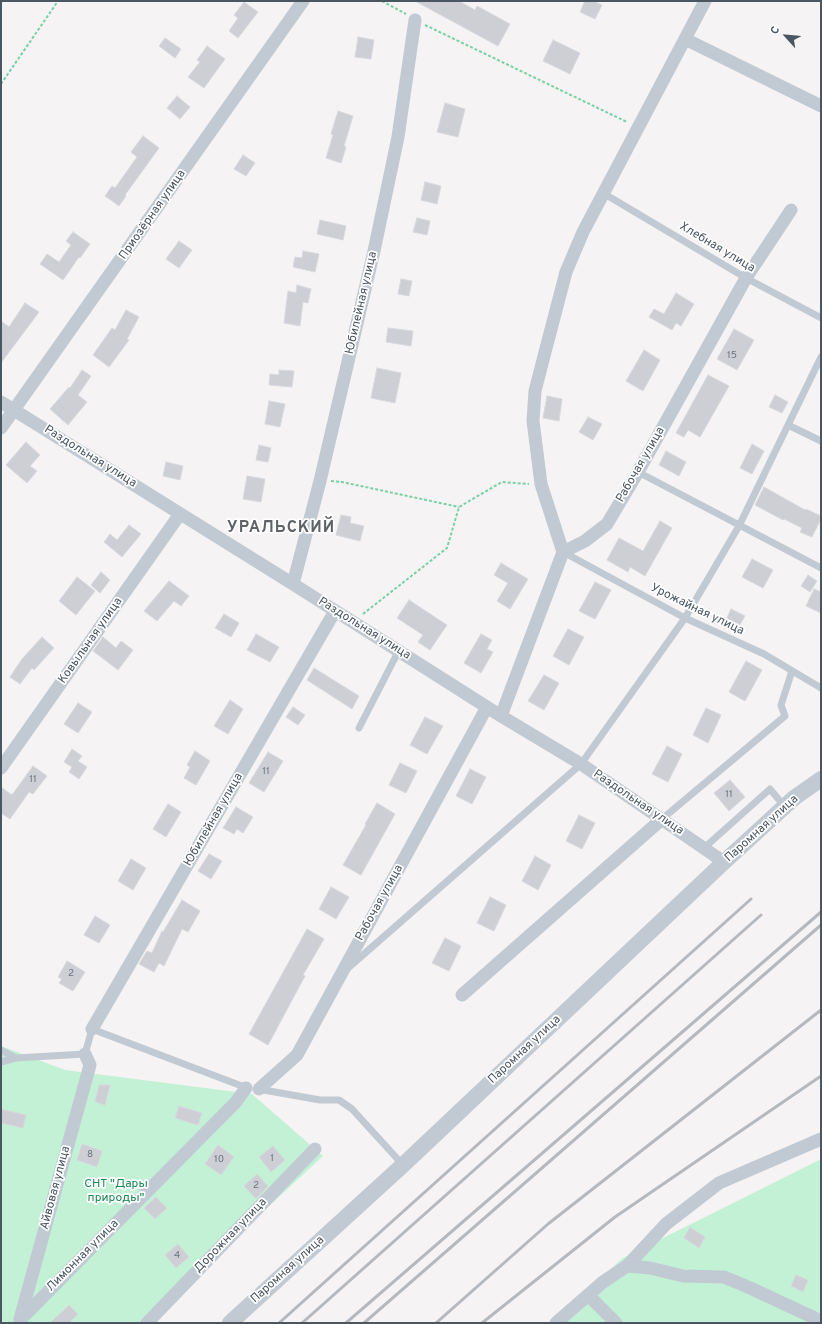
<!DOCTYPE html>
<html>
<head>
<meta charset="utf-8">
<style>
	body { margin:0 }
	#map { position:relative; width:822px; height:1324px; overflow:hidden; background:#f5f3f3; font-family:Overpass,sans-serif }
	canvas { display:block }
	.frame { position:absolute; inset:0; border:2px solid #4a5661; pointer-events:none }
	.north { position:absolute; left:766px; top:16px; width:40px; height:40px; -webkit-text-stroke:3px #fff; paint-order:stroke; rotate:297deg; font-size:11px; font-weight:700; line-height:16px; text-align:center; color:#4a5661 }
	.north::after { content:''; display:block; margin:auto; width:14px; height:18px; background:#4a5661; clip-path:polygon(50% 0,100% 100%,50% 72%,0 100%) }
</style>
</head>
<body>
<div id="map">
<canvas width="822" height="1324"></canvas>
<div class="frame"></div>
<div class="north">С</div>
</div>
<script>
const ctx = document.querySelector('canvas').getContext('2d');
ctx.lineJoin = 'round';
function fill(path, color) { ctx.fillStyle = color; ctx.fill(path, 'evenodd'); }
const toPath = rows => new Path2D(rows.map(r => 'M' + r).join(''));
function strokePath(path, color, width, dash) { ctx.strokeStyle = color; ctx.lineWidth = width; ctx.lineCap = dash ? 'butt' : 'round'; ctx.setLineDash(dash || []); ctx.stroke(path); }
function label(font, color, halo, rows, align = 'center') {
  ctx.font = font + ' Overpass,sans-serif'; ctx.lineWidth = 3.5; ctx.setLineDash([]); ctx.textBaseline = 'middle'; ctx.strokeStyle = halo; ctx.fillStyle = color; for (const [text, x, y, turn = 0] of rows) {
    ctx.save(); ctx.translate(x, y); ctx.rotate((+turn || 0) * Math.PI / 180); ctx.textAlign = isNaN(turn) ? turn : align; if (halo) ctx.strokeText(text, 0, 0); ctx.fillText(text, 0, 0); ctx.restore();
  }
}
fill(toPath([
	[1,1046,65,1070,252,1094,323,1156,143,1323,1,1323],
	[821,1159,821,1323,550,1323,623,1258]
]), '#c3f1d5');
const building = toPath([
	[415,1,459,1,475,10,477,6,510,24,498,46,415,1],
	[585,1,593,1,602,5,595,19,580,12,585,1],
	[244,2,258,12,238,38,229,31,238,18,234,15,244,2],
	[358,37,374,40,371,59,355,57,358,37],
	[165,38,181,49,175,58,159,46,165,38],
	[553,40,580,53,570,74,543,61,553,40],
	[207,46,225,59,204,88,188,77,200,62,197,60,207,46],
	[177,96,190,107,180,119,167,108,177,96],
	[445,103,465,109,458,137,437,132,445,103],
	[338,111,353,116,344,146,346,147,341,163,326,158,333,135,331,134,338,111],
	[143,136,159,148,125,195,126,196,119,206,105,196,112,186,115,188,137,157,131,152,143,136],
	[243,155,255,163,246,176,234,169,243,155],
	[425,182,441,186,437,204,421,200,425,182],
	[417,218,430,221,427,235,413,232,417,218],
	[320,220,346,226,343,240,317,234,320,220],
	[73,232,90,244,80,258,79,257,63,280,40,264,47,254,59,262,71,245,66,241,73,232],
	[179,241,192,250,179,268,166,259,179,241],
	[303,251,319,254,315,272,293,267,295,257,302,258,303,251],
	[401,279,412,281,409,296,398,294,401,279],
	[297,285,311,289,308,303,303,302,300,326,284,323,288,291,296,293,297,285],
	[676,293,694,304,681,326,676,323,672,330,649,317,654,309,664,314,676,293],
	[25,303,39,312,1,363,1,321,9,327,25,303],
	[126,310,139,317,127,339,129,340,109,367,93,355,112,328,115,330,126,310],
	[388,328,413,331,411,346,386,342,388,328],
	[734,329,754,340,737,370,717,359,734,329],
	[644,350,660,360,643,391,626,381,644,350],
	[377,368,401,373,395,403,371,398,377,368],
	[82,370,91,376,78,395,87,402,68,425,50,409,69,387,70,388,82,370],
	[279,370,294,371,292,387,269,385,270,374,279,375,279,370],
	[708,375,729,386,700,437,688,430,684,437,676,433,708,375],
	[775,395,788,402,782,413,769,407,775,395],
	[547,396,562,399,559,421,543,418,547,396],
	[269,401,285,404,280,427,265,424,269,401],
	[588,417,602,424,593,440,579,432,588,417],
	[26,442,40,455,30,466,37,471,27,483,6,465,26,442],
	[752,444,764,451,752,474,740,468,752,444],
	[259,445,271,448,268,462,256,460,259,445],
	[666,451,686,462,679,476,659,465,666,451],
	[166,462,183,466,180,480,163,476,166,462],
	[247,476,265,479,261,502,243,499,247,476],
	[764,487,805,510,806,509,821,516,821,519,812,537,800,532,802,528,784,519,783,520,755,505,764,487],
	[341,515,351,517,350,523,364,526,360,541,336,535,341,515],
	[660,521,672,528,645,576,630,567,628,572,607,560,619,538,643,551,660,521],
	[129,525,141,534,122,557,104,542,110,534,117,540,129,525],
	[752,559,773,570,763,588,742,577,752,559],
	[501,563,528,579,510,609,497,601,508,583,494,575,501,563],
	[101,572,110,580,100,593,91,585,101,572],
	[808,575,817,581,810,592,801,586,808,575],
	[77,577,95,591,76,615,59,601,77,577],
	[169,581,189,596,181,606,174,601,157,621,144,611,169,581],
	[595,582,611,590,595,619,579,611,595,582],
	[814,589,821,592,821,613,806,606,814,589],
	[409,600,447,625,430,650,418,642,423,635,397,618,409,600],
	[731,609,745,616,738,628,725,622,731,609],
	[224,614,239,623,231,637,215,628,224,614],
	[568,629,584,637,569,665,553,656,568,629],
	[256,634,279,647,270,662,247,650,256,634],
	[481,634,492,640,487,649,493,652,481,673,464,663,481,634],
	[42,637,54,648,34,670,32,668,20,684,10,677,22,659,42,637],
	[103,637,116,648,121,641,133,650,118,670,93,651,103,637],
	[746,661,762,670,745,701,729,692,746,661],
	[314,668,359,696,352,709,307,680,314,668],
	[544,675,559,683,544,710,528,701,544,675],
	[230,700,243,709,228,734,214,726,230,700],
	[78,703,92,712,78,733,64,724,78,703],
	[293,707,305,715,298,725,286,717,293,707],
	[706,708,721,715,708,743,693,735,706,708],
	[425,717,443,726,427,754,410,745,425,717],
	[667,746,682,754,668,782,652,774,667,746],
	[72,749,82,756,78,761,87,767,79,779,69,772,72,767,64,762,72,749],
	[195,751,210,761,196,785,184,778,190,767,187,765,195,751],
	[268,752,283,761,264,792,249,783,268,752],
	[400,763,417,771,406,793,389,785,400,763],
	[33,766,47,776,33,794,29,792,10,819,1,813,1,787,12,795,33,766],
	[470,769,486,777,472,804,456,796,470,769],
	[730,780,745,797,729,811,714,793,730,780],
	[377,803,395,814,361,875,343,865,366,825,365,824,377,803],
	[168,804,181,812,166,837,153,829,168,804],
	[236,807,253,817,243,833,237,829,234,834,223,828,236,807],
	[579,815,595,823,582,849,566,841,579,815],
	[209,854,222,861,211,879,198,871,209,854],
	[535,856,551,865,538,890,522,881,535,856],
	[131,859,146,868,133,890,118,881,131,859],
	[331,887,349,897,336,919,319,909,331,887],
	[490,897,506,905,494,931,477,923,490,897],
	[182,900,200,911,188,932,182,929,164,966,159,963,154,972,139,964,147,951,152,953,162,931,163,932,182,900],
	[95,916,110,925,99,943,84,935,95,916],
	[307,929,324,939,303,975,305,976,268,1045,249,1034,307,929],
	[445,938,461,946,449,971,432,963,445,938],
	[67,961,85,972,73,991,59,983,62,979,58,977,67,961],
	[99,1085,110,1085,105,1105,95,1102,99,1085],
	[179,1106,202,1113,198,1125,175,1118,179,1106],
	[1,1109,26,1115,23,1128,1,1123,1,1109],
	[82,1144,102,1151,97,1167,77,1160,82,1144],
	[218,1145,234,1157,221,1175,205,1164,218,1145],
	[273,1146,285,1160,271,1172,259,1157,273,1146],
	[257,1174,268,1186,256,1199,244,1186,257,1174],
	[156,1197,167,1208,155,1219,144,1208,156,1197],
	[690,1227,705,1237,699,1248,684,1238,690,1227],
	[178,1244,189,1257,176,1268,165,1255,178,1244],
	[796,1275,808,1280,803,1292,791,1286,796,1275],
	[69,1305,78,1314,69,1323,50,1323,69,1305]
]);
fill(building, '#cdcfd5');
strokePath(building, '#d7d9de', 1);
strokePath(toPath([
	[382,1,406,14],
	[425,25,627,122],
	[1,84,58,1],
	[331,481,342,482,459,507],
	[363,614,447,548,459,507,502,482,529,484]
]), '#7ad0a6', 2, [3, 2]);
strokePath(toPath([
	[603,193,746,278,821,318],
	[788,425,821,441],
	[638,472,821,568],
	[563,552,685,618,764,654,821,688],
	[359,728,399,650],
	[662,819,785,716,781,705,792,671],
	[704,848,770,789,785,807],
	[348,968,581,764,685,618,739,526,821,357],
	[1,1050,16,1058,85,1054,92,1029,247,1088],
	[1,1062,16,1058],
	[258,1089,320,1100,339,1100,352,1109,403,1165]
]), '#c1cad2', 7);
strokePath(toPath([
	[685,39,821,106],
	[1,402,293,584,501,716,581,764,724,862],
	[1,428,303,1],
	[563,552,541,484,533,421,535,391,544,356,566,272,583,232,705,1],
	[293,584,320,481,374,251,398,137,415,20],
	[501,716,563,552,585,541,607,524,638,472,746,278,791,210],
	[1,768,180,514],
	[462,995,662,819],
	[92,1029,335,611],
	[259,1089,297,1055,487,707],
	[627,1266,650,1268,683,1276,724,1277,748,1287,821,1321],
	[588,1295,616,1323],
	[20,1319,90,1065,85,1054],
	[20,1320,235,1103,246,1088],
	[147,1323,315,1149],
	[556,1323,603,1282,627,1266,666,1224,719,1183,821,1139]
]), '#c1cad2', 13);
strokePath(toPath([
	[230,1323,403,1165,724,862,794,798,821,779]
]), '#c1cad2', 16);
strokePath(toPath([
	[279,1323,751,899],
	[302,1323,761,915],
	[346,1323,821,912],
	[364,1323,821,925],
	[436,1323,548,1224,821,1010],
	[482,1323,615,1217,821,1076]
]), '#b5b8bd', 3);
label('10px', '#6b747e', null, [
	["15",732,356],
	["11",266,772],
	["11",33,780],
	["11",729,795],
	["2",71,974],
	["8",90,1155],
	["1",272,1159],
	["10",219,1160],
	["2",256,1186],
	["4",177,1256]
]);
label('12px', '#4a5661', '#fff', [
	["Приозёрная улица",153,215,-55],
	["Хлебная улица",717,248,31],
	["Юбилейная улица",362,303,-77],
	["Раздольная улица",90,457,32],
	["Рабочая улица",641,465,-60],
	["Урожайная улица",697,610,26],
	["Раздольная улица",364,629,32],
	["Ковыльная улица",91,641,-55],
	["Раздольная улица",638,803,34],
	["Юбилейная улица",214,820,-60],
	["Паромная улица",762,829,-42],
	["Рабочая улица",380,903,-61],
	["Паромная улица",525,1050,-43],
	["Айвовая улица",56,1188,-75],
	["Дорожная улица",231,1236,-46],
	["Лимонная улица",83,1256,-45],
	["Паромная улица",288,1270,-42]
]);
label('12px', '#17864f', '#fff', [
	["СНТ \"Дары",116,1185],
	["природы\"",116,1199]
]);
ctx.letterSpacing = '1px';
label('bold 16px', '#5f6368', '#fff', [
	["УРАЛЬСКИЙ",281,529]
]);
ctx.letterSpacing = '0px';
</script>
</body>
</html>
